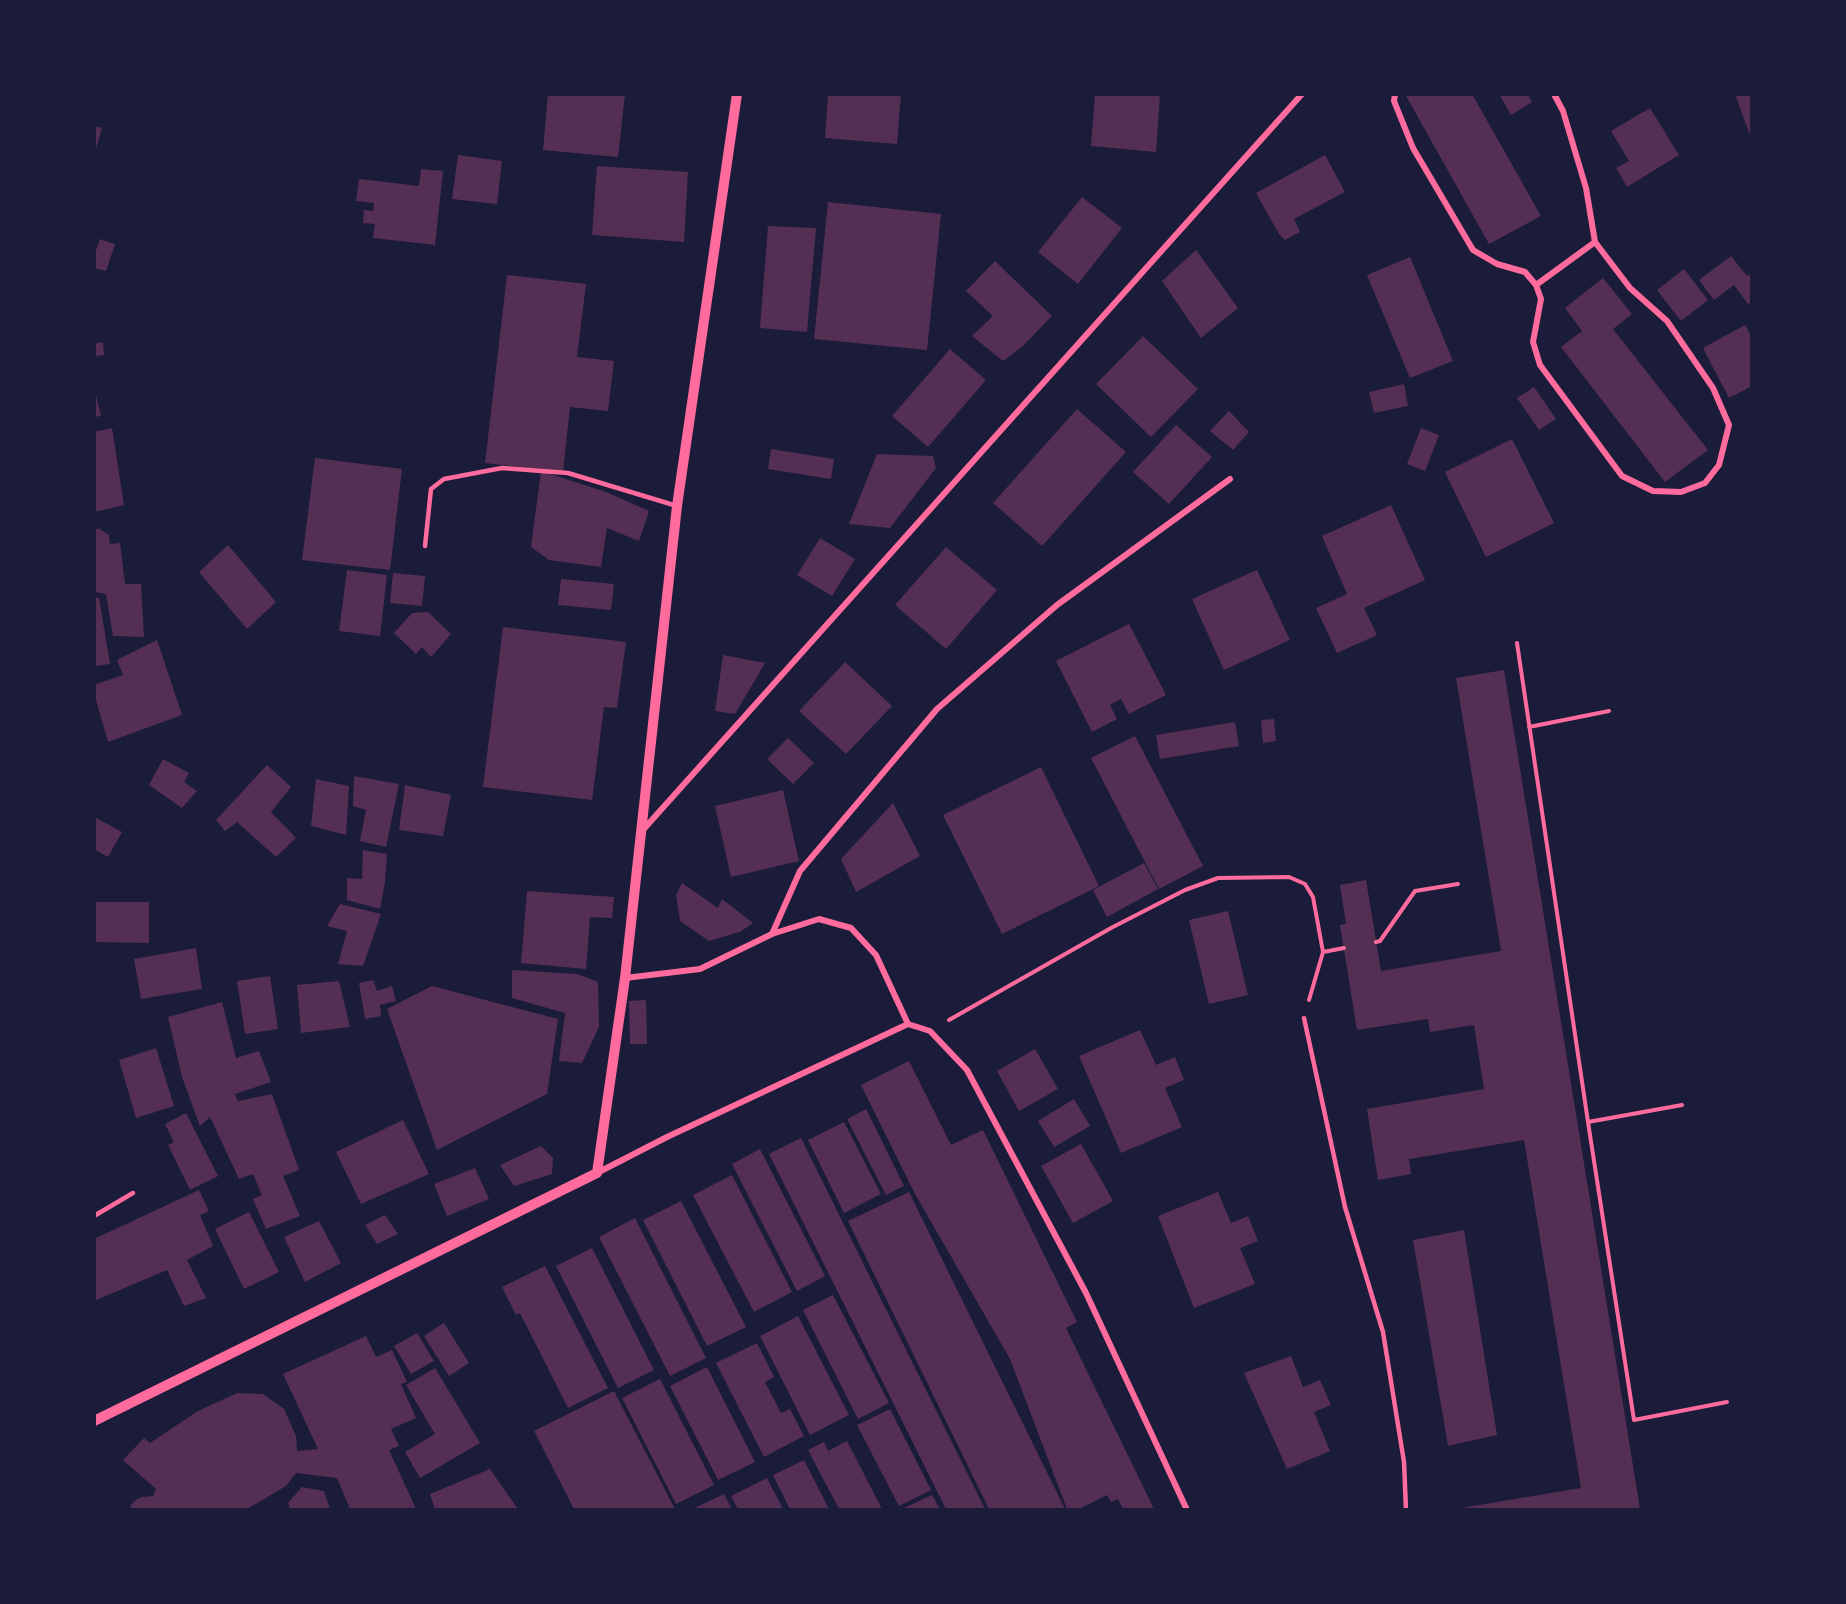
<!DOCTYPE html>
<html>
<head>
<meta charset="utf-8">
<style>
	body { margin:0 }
	#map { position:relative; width:1846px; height:1604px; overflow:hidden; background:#1b1b3a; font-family:Mulish,sans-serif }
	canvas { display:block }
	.frame { position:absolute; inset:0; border:96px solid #1b1b3a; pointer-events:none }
</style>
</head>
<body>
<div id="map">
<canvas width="1846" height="1604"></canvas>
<div class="frame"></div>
</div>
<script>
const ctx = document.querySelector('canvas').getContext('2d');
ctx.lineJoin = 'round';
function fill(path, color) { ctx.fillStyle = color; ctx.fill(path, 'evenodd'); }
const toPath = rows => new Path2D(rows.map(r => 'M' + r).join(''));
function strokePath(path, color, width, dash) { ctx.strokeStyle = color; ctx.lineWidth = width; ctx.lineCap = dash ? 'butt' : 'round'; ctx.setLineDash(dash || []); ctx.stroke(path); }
fill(toPath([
	[548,94,625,94,618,157,543,150],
	[828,94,901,94,897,144,825,138],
	[1095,94,1160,94,1156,152,1091,146],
	[1405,94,1472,94,1541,216,1489,244],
	[1499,94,1527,94,1532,102,1511,115],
	[1735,94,1752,94,1752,138,1751,138],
	[1650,108,1679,155,1627,187,1616,168,1629,161,1611,131],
	[94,126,102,128,95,152,94,152],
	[458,155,502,161,497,204,452,199],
	[1325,155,1345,192,1294,219,1300,232,1285,240,1279,234,1256,193],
	[597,166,688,172,684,242,592,235],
	[421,169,443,171,435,245,373,238,375,224,363,223,364,210,373,211,374,203,356,201,359,179,419,186],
	[1082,197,1122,228,1078,284,1038,252],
	[828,202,941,214,927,350,814,339],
	[768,226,816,228,807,332,760,328],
	[100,239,115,244,106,271,94,268,94,256],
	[1196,250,1238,308,1201,338,1162,281],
	[1731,256,1747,276,1752,273,1752,302,1748,304,1734,285,1714,300,1699,280],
	[1410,257,1453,361,1410,378,1367,275],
	[995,261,1052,316,1023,346,1003,361,972,336,993,316,966,291],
	[1684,269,1708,300,1681,321,1657,290],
	[507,275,586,284,577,357,614,361,608,411,570,407,563,472,485,463],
	[1603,278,1632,314,1613,329,1708,450,1665,482,1561,347,1582,331,1565,308],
	[1745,325,1752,338,1752,386,1729,398,1703,348],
	[1143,336,1198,389,1151,437,1096,384],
	[103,342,104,355,94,356,94,344],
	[950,349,986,380,928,447,892,416],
	[1404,384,1408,406,1374,413,1369,392],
	[1534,387,1556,419,1539,430,1517,398],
	[94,391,95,391,101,416,94,417],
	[1077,409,1126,452,1042,546,993,503],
	[1229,411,1249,432,1233,450,1210,431],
	[1176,425,1212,457,1169,504,1133,472],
	[112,428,124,505,94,512,94,432],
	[1421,428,1439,435,1425,471,1407,464],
	[1512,439,1554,523,1486,557,1445,472],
	[771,449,834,459,831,479,768,469],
	[877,454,933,456,936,468,890,528,849,524],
	[315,458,402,469,390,570,302,560],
	[541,471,606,492,649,511,639,541,607,528,601,567,549,560,531,547],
	[1391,505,1425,580,1364,608,1377,635,1337,653,1316,608,1347,594,1322,536],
	[98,528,109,535,110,544,120,543,125,584,141,584,144,637,113,636,106,594,94,592,94,531],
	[820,538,855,559,832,596,797,575],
	[228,545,276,602,247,629,199,572],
	[946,547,997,590,946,649,895,605],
	[347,570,387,575,380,636,339,631],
	[1257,570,1290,640,1224,670,1192,599],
	[393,573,425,576,422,606,390,603],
	[561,579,614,584,611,610,558,605],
	[94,597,99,598,110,664,94,666],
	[428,612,451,634,431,657,422,647,416,654,394,633,412,613],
	[1129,624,1166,695,1129,714,1121,699,1110,705,1117,719,1092,732,1056,661],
	[503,627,626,642,617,708,604,707,592,800,483,787],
	[157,640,182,715,108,742,94,693,94,685,123,675,117,660],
	[723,655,765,663,735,714,715,711],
	[845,662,892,706,846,754,799,711],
	[1504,670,1640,1509,1455,1509,1581,1488,1524,1140,1409,1159,1411,1174,1378,1180,1367,1109,1484,1089,1474,1025,1430,1032,1428,1019,1357,1030,1340,925,1346,924,1340,885,1366,880,1381,971,1501,951,1456,678],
	[1274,719,1276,741,1263,743,1261,720],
	[1235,722,1239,746,1160,759,1156,735],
	[1135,736,1203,866,1159,889,1091,758],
	[788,738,814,763,793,784,767,759],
	[163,759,189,773,184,782,197,791,182,808,149,785],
	[267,765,291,787,271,812,296,838,276,857,237,822,225,831,216,820],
	[1041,767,1099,886,1002,934,943,815],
	[354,776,399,784,386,847,360,841,366,810,353,806],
	[316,779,349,786,346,835,311,826],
	[405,785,451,795,443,836,399,830],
	[783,790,799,861,731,877,715,806],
	[893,803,920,856,856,892,841,859],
	[94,817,122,832,108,857,94,849],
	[363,850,387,854,385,882,380,909,347,900,347,878,362,879],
	[1144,863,1158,889,1107,917,1093,890],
	[682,883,718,908,722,899,753,923,740,932,709,941,680,921,676,895],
	[527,891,614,897,612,918,590,917,586,969,521,963],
	[94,902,149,902,149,943,94,942],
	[340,904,381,914,363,966,338,964,347,931,327,926],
	[1228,911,1248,995,1209,1004,1189,920],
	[196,948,202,989,141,999,134,959],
	[512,970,577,974,598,982,599,1027,582,1063,559,1061,565,1013,512,998],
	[270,976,278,1029,245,1034,237,981],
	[373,980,377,991,392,986,396,1001,380,1005,381,1016,365,1019,359,983],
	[339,981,350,1027,301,1033,297,985],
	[432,986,558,1019,547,1094,437,1150,387,1009],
	[646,1000,647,1044,630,1044,629,1001],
	[222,1002,236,1058,259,1051,271,1082,235,1094,238,1101,272,1094,299,1170,283,1176,300,1216,266,1229,253,1199,262,1195,253,1174,239,1179,210,1117,200,1126,182,1077,168,1017],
	[1140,1030,1156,1065,1175,1057,1184,1080,1165,1088,1182,1127,1121,1153,1079,1056],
	[156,1048,174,1106,136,1118,119,1060],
	[1035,1049,1058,1089,1019,1111,997,1071],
	[909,1061,951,1145,983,1130,1077,1322,1066,1328,1154,1509,1123,1509,1118,1499,1111,1502,1107,1495,1079,1509,1067,1509,1010,1359,915,1194,861,1085],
	[1074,1099,1090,1126,1054,1147,1038,1121],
	[866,1109,904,1186,886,1195,847,1119],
	[186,1113,218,1176,190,1190,168,1145,174,1142,165,1124],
	[403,1120,429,1174,361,1204,336,1152],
	[844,1122,881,1194,844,1213,808,1140],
	[801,1138,985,1509,946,1509,769,1154],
	[1081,1144,1113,1201,1073,1223,1041,1166],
	[541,1146,553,1158,552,1174,514,1186,500,1165],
	[760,1149,825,1276,797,1291,732,1164],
	[475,1168,489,1199,447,1216,434,1184],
	[732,1175,792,1292,754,1312,693,1195],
	[199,1190,209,1211,200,1215,213,1246,187,1260,206,1298,184,1306,167,1270,94,1301,94,1239],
	[909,1192,1065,1509,989,1509,848,1221],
	[1218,1192,1231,1223,1248,1216,1258,1241,1240,1248,1255,1284,1194,1308,1158,1216],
	[681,1201,746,1327,707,1346,643,1220],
	[249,1212,279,1272,244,1289,215,1229],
	[385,1215,398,1234,377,1244,365,1225],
	[635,1218,706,1358,670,1376,599,1237],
	[319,1221,341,1263,305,1282,284,1237],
	[1464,1230,1497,1435,1448,1446,1413,1240],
	[592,1248,654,1370,618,1388,556,1266],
	[545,1266,608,1388,568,1408,520,1313,516,1315,502,1287],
	[833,1295,889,1403,858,1419,803,1310],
	[798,1316,849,1415,810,1435,760,1336],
	[444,1323,469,1363,449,1376,424,1336],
	[417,1333,434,1361,411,1374,394,1346],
	[366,1336,376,1357,392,1350,407,1382,401,1384,416,1418,391,1429,399,1446,389,1450,416,1509,350,1509,337,1478,296,1473,286,1486,247,1509,130,1509,131,1505,136,1500,142,1497,153,1496,156,1489,123,1460,144,1438,150,1443,198,1411,237,1393,263,1394,284,1409,296,1436,297,1451,318,1449,283,1374],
	[757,1343,774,1377,765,1382,781,1413,790,1409,804,1436,764,1457,716,1363],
	[1291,1356,1303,1387,1320,1380,1331,1405,1314,1412,1330,1451,1287,1469,1244,1373],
	[707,1367,755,1462,718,1480,670,1386],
	[435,1368,480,1443,420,1478,405,1452,435,1434,406,1385],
	[660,1379,714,1485,676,1504,622,1398],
	[614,1391,675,1509,574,1509,534,1431],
	[890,1409,931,1490,899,1506,857,1425],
	[847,1441,882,1509,839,1509,808,1450,824,1442,828,1451],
	[804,1460,829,1509,790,1509,773,1475],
	[490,1469,518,1509,435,1509,430,1494],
	[767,1478,783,1509,738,1509,731,1496],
	[302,1487,324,1491,330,1509,290,1509,288,1503],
	[724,1494,732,1509,692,1509],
	[932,1495,940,1509,902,1509]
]), '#542f53');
strokePath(toPath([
	[1517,643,1588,1122,1634,1420,1727,1402],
	[1529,727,1609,711],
	[1376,942,1380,941,1415,891,1458,884],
	[1309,1000,1323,952],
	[949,1020,1111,928,1185,890,1218,878,1289,877,1305,884,1313,897,1323,952,1344,948],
	[1588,1122,1682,1105]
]), '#ff6b9d', 4);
strokePath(toPath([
	[425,546,431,489,444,479,502,468,568,473,677,506],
	[1304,1018,1345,1207,1383,1332,1404,1462,1406,1510],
	[94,1216,133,1193]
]), '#ff6b9d', 4.5);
strokePath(toPath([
	[1395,94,1394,101,1413,148,1473,250,1497,264,1525,272,1536,285,1541,299,1533,342,1540,365,1622,476,1653,491,1681,492,1705,483,1719,465,1729,425,1713,388,1667,321,1630,288,1595,242,1586,188,1563,111,1554,94],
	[1536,285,1595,242],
	[642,831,1302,94],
	[772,934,800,871,937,709,1057,605,1230,479],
	[908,1024,930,1031,967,1070,1086,1293,1187,1510],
	[597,1173,667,1137,908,1024,876,955,851,928,819,919,772,934,700,969,625,978]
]), '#ff6b9d', 6);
strokePath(toPath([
	[94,1421,597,1173,625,978,677,506,737,94]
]), '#ff6b9d', 10);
</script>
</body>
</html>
